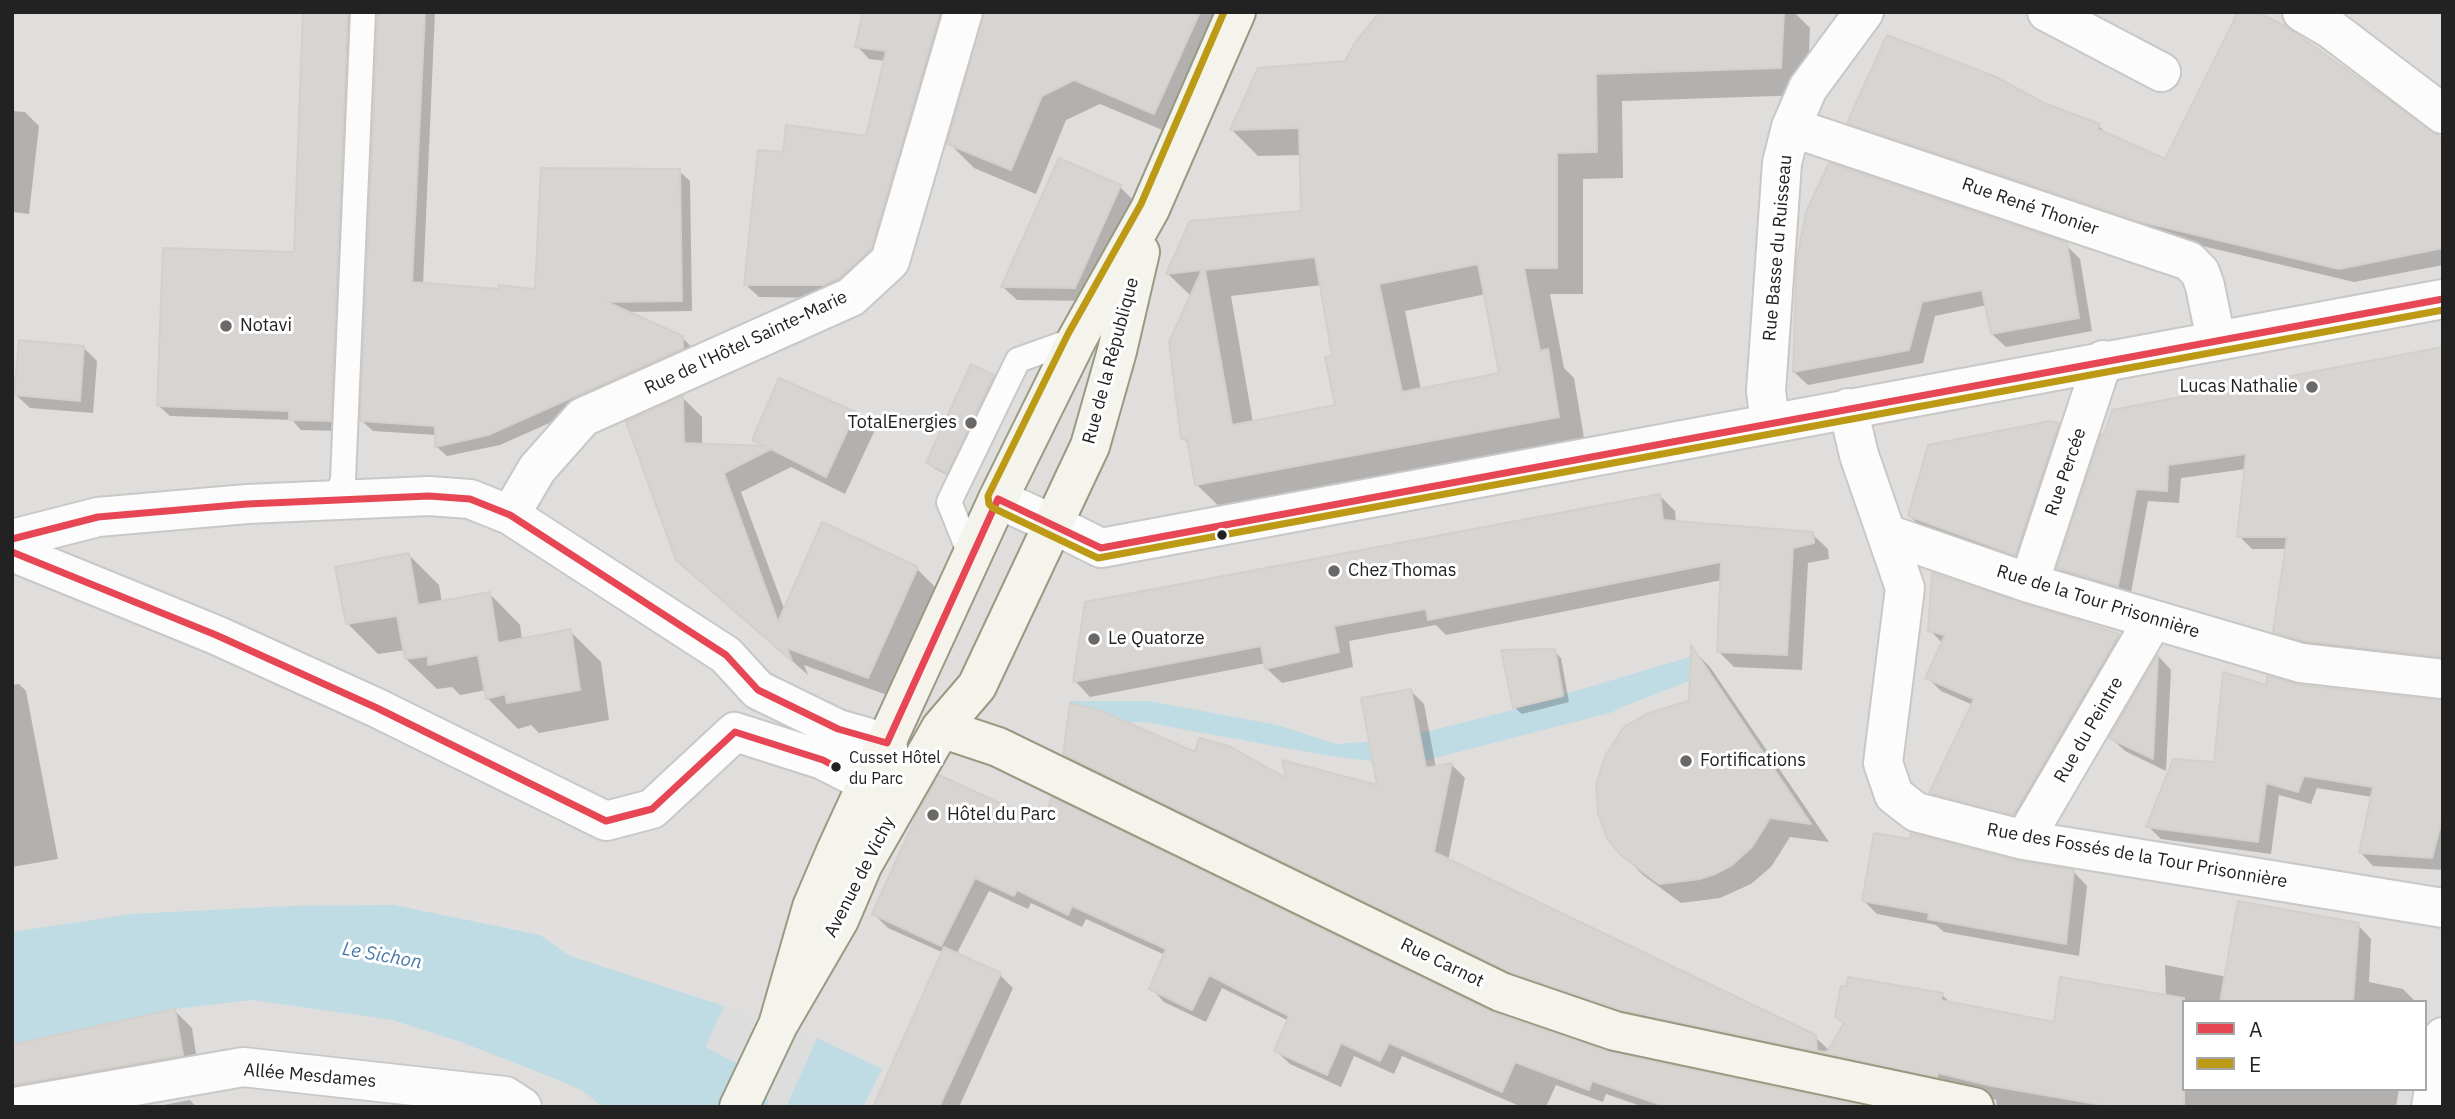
<!DOCTYPE html>
<html>
<head>
<meta charset="utf-8">
<style>
	body { margin:0 }
	#map { position:relative; width:2455px; height:1119px; overflow:hidden; background:#f0eeeb; font-family:"IBM Plex Sans",sans-serif }
	canvas { display:block }
	.frame { position:absolute; inset:0; border:14px solid #222; pointer-events:none }
	.legend { position:absolute; left:2182px; top:1000px; width:245px; height:91px; box-sizing:border-box; background:#fff; border:2px solid #a7a7a7; margin:0; padding:9px 12px; list-style:none; font-size:21px; color:#222 }
	.legend li { display:flex; align-items:center; gap:14px; height:35px }
	.legend b { width:35px; border:2px solid #a7a7a7 }
</style>
</head>
<body>
<div id="map">
<canvas width="2455" height="1119"></canvas>
<div class="frame"></div>
<ul class="legend">
<li><b style="height:9px;background:#e74754"></b>A</li>
<li><b style="height:9px;background:#bc9a16"></b>E</li>
</ul>
</div>
<script>
const ctx = document.querySelector('canvas').getContext('2d');
ctx.lineJoin = 'round';
function fill(path, color) { ctx.fillStyle = color; ctx.fill(path, 'evenodd'); }
const toPath = rows => new Path2D(rows.map(r => 'M' + r).join(''));
function strokePath(path, color, width, dash) { ctx.strokeStyle = color; ctx.lineWidth = width; ctx.lineCap = dash ? 'butt' : 'round'; ctx.setLineDash(dash || []); ctx.stroke(path); }
function label(font, color, halo, rows, align = 'center') {
  ctx.font = font + ' "IBM Plex Sans",sans-serif'; ctx.lineWidth = 6; ctx.setLineDash([]); ctx.textBaseline = 'middle'; ctx.strokeStyle = halo; ctx.fillStyle = color; for (const [text, x, y, turn = 0] of rows) {
    ctx.save(); ctx.translate(x, y); ctx.rotate((+turn || 0) * Math.PI / 180); ctx.textAlign = isNaN(turn) ? turn : align; if (halo) ctx.strokeText(text, 0, 0); ctx.fillText(text, 0, 0); ctx.restore();
  }
}
fill(toPath([
	[12,12,2443,12,2443,1107,12,1107],
	[2184,1002,2425,1002,2425,1089,2184,1089]
]), '#dfdedc');
fill(toPath([
	[110,637,508,818,606,872,677,850,727,872,670,988,570,956,540,935,394,905,258,886,162,897,109,860,66,725,89,639]
]), '#e0dfde');
fill(toPath([
	[1690,657,1689,681,1617,709,1613,712,1419,762,1370,761,1323,755,1144,722,1067,723,1070,701,1149,701,1277,725,1336,744,1394,740,1505,712],
	[394,905,540,935,570,956,724,1006,679,1107,603,1107,583,1091,556,1079,461,1042,393,1020,252,1000,175,1009,12,1044,12,932,132,914,291,906],
	[817,1038,882,1069,863,1107,786,1107]
]), '#bfdbe3');
fill(toPath([
	[724,1006,817,1038,786,1107,679,1107]
]), '#dedddd');
fill(toPath([
	[305,12,363,12,340,431,301,430,292,420,170,416,159,406,296,254],
	[380,12,435,12,423,285,536,291,679,171,690,181,692,311,625,312,682,337,692,348,693,359,500,445,447,456,436,446,436,435,373,431,362,421],
	[865,12,945,12,883,262,837,298,759,297,746,285,784,154,867,138,886,61,869,59,857,46],
	[995,12,1236,12,1179,137,1100,104,1066,120,1036,194,974,168,949,143],
	[1395,12,1794,12,1810,28,1807,95,1622,101,1623,178,1583,179,1583,294,1550,294,1564,368,1574,378,1585,444,1224,511,1197,485,1190,445,1183,438,1192,297,1168,274,1191,222,1303,213,1301,155,1258,156,1232,130,1259,70,1347,62],
	[1322,285,1334,357,1337,407,1253,423,1231,296],
	[1486,294,1501,374,1421,390,1405,311],
	[2043,105,2099,126,2109,136,2166,162,2443,141,2443,265,2354,282,2165,237,1863,136,1849,122],
	[12,111,25,112,39,126,29,214,12,212],
	[1060,161,1120,187,1134,201,1089,301,1017,300,1003,287],
	[2066,245,2080,259,2092,331,2006,347,1992,334,1987,305,1935,316,1923,363,1808,385,1794,372,1799,258],
	[83,347,97,361,93,413,30,408,16,395],
	[2443,348,2443,668,2288,645,2275,631,2287,549,2252,549,2239,536,2246,469,2181,478,2179,503,2148,501,2130,598,2072,581,2059,568,2103,436],
	[993,376,1000,383,954,478,935,469,928,462],
	[683,398,702,417,702,445,763,448,754,440,855,413,874,432,845,494,791,467,741,492,785,611,917,569,935,587,887,695,804,665,808,675,677,559,628,423],
	[2058,425,2072,439,2029,568,1924,530,1910,516],
	[1659,495,1675,511,1676,523,1812,534,1828,549,1829,559,1808,563,1802,670,1734,667,1718,651,1722,580,1446,635,1436,625,1349,641,1353,667,1282,683,1266,668,1266,663,1090,697,1075,681],
	[409,555,439,585,442,603,490,594,520,625,522,640,570,631,601,662,609,720,539,733,531,725,518,729,487,698,486,690,460,695,452,687,437,689,406,659,405,650,378,654,347,623],
	[1933,575,2118,636,2132,649,2027,827,1944,806,1931,792,1973,705,1941,691,1927,677,1943,644,1930,630],
	[1692,649,1710,667,1829,842,1790,837,1771,867,1751,884,1720,898,1681,903,1643,875,1622,854,1690,702],
	[1554,651,1561,658,1569,702,1522,714,1515,708,1504,652],
	[2159,657,2171,670,2166,771,2125,751,2111,738],
	[19,684,26,691,58,859,12,867,12,685],
	[2298,686,2443,702,2443,870,2373,866,2361,853,2372,797,2317,788,2311,804,2279,795,2271,854,2161,839,2148,826,2215,764,2267,688],
	[1411,691,1424,704,1436,768,1452,765,1465,778,1448,861,1815,1037,1830,1051,1845,1025,1837,1016,1942,995,1951,1003,2055,1024,2166,997,2165,965,2227,977,2358,925,2371,939,2369,982,2403,989,2416,1002,2184,1002,2184,1089,2399,1089,2396,1107,1997,1107,1996,1100,1994,1099,1636,1023,1525,985,1079,767,1065,754,1196,754,1288,782,1379,787],
	[1044,825,1491,1013,1608,1053,1859,1107,1644,1107,1606,1094,1603,1102,1556,1085,1546,1107,1522,1107,1402,1056,1394,1074,1354,1056,1341,1087,1290,1064,1276,1051,1289,1021,1222,988,1206,1022,1164,1002,1151,988,1165,955,1086,919,1082,927,1031,903,1028,909,989,891,956,955,1000,975,1013,988,959,1107,875,1107,944,953,888,928,874,914],
	[2018,863,2074,872,2087,886,2079,956,1944,932,1936,925,1877,914,1863,900],
	[175,1011,192,1028,199,1072,12,1106,12,1046],
	[190,1100,196,1107,153,1107]
]), '#0003');
strokePath(toPath([
	[579,1031,724,1107]
]), '#bfdbe3', 89);
const building = toPath([
	[303,12,348,12,331,421,289,420,289,411,157,406,163,248,294,252,303,12],
	[378,12,425,12,412,282,499,289,499,285,535,289,541,168,680,169,682,301,607,302,683,336,683,348,488,435,435,447,435,426,360,421,378,12],
	[863,12,940,12,871,249,839,278,823,285,744,285,758,150,783,152,786,125,866,136,886,51,855,47,863,12],
	[984,12,1200,12,1154,114,1074,80,1042,96,1011,170,947,144,984,12],
	[1380,12,1784,12,1781,68,1596,74,1597,152,1557,153,1557,268,1524,268,1540,351,1548,349,1559,417,1195,485,1187,439,1181,439,1169,342,1202,270,1166,274,1190,221,1301,211,1299,128,1230,130,1258,68,1345,61,1354,44,1380,12],
	[1315,257,1332,356,1325,357,1335,405,1232,425,1205,270,1315,257],
	[1478,264,1499,373,1402,392,1379,284,1478,264],
	[2238,12,2257,12,2287,27,2443,139,2443,248,2339,269,2138,221,1847,123,1887,35,1996,77,2044,103,2100,124,2098,129,2165,159,2238,12],
	[1059,158,1121,185,1075,288,1001,287,1059,158],
	[1829,163,2067,243,2079,318,1991,334,1982,290,1922,302,1909,350,1793,372,1797,258,1806,212,1829,163],
	[19,340,84,346,80,401,14,395,19,340],
	[2443,347,2443,657,2305,641,2273,632,2287,537,2237,537,2246,454,2168,465,2167,491,2136,489,2118,586,2057,568,2101,434,2104,435,2112,410,2443,347],
	[971,364,994,375,947,473,926,463,971,364],
	[779,378,856,412,826,477,771,449,724,473,778,622,822,522,918,567,868,678,787,648,792,661,676,560,626,422,683,396,684,443,765,446,752,440,779,378],
	[2050,421,2059,423,2015,555,1908,516,1928,445,2050,421],
	[1660,494,1663,520,1813,532,1814,543,1793,548,1787,655,1717,652,1721,562,1428,620,1426,609,1334,626,1339,652,1265,669,1261,646,1073,682,1085,602,1660,494],
	[409,553,418,605,490,592,498,643,571,629,580,690,507,703,505,694,486,699,478,655,428,665,428,656,405,659,397,616,346,624,335,567,409,553],
	[1932,573,2119,634,2013,815,1929,793,1974,699,1925,678,1945,635,1928,631,1932,573],
	[1691,645,1811,824,1770,818,1752,847,1732,865,1715,874,1700,879,1659,884,1621,855,1607,838,1598,813,1596,784,1605,756,1624,727,1648,713,1689,701,1691,645],
	[1555,649,1563,696,1513,708,1501,650,1555,649],
	[2158,654,2153,759,2109,738,2158,654],
	[2223,672,2266,685,2267,676,2299,685,2443,700,2443,816,2432,858,2359,853,2373,787,2304,776,2298,792,2266,783,2258,842,2146,827,2173,759,2214,762,2223,672],
	[1411,689,1426,768,1452,763,1434,852,1816,1035,1817,1051,1827,1052,1844,1023,1835,1017,1841,986,1846,987,1848,977,1943,993,1941,1000,2054,1022,2060,977,2184,998,2184,1107,2114,1107,1992,1086,1938,1073,1937,1077,1621,1010,1509,972,1063,754,1070,703,1104,712,1195,752,1199,738,1229,746,1286,778,1282,760,1377,785,1361,698,1411,689],
	[939,775,1043,823,1052,797,1494,1013,1610,1052,1867,1107,1667,1107,1592,1081,1589,1090,1515,1062,1502,1092,1389,1043,1380,1061,1341,1043,1327,1075,1274,1051,1289,1016,1209,975,1192,1010,1149,989,1166,949,1072,906,1068,915,1017,890,1014,896,975,878,941,946,872,914,920,808,939,775],
	[1874,833,1910,839,1911,833,2019,861,2074,870,2066,944,1928,919,1929,913,1862,901,1874,833],
	[2238,901,2359,923,2353,1002,2220,1002,2238,901],
	[944,947,1001,973,939,1107,873,1107,944,947],
	[175,1009,183,1055,12,1085,12,1045,175,1009]
]);
fill(building, '#d7d4d2');
strokePath(building, '#d3d0cc', 2);
const service = toPath([
	[337,499,343,479,363,12],
	[972,559,949,502,1018,360,1077,339]
]);
const minor = toPath([
	[2047,12,2161,72],
	[2302,12,2331,29,2443,114],
	[1791,127,2189,261,2200,272,2205,286,2216,340],
	[1848,408,1859,455,1905,588,1883,763,1894,795,1916,812,2024,840,2443,908],
	[1770,422,1766,391,1782,163,1791,127,1808,88,1864,12],
	[510,515,537,469,583,417,851,297,890,261,963,12],
	[1053,524,1101,548,2443,299],
	[1887,534,2029,583,2301,663,2443,679],
	[12,539,98,517,247,504,429,496,470,499,510,515,726,655,758,690,838,729,887,743,890,760,886,775],
	[12,552,216,635,377,708,606,821,652,809,735,732,823,760,868,783],
	[2029,583,2103,360],
	[2024,840,2153,620],
	[15,1107,243,1067,505,1096,522,1107]
]);
const tertiary = toPath([
	[998,499,1053,524],
	[2431,1107,2443,1037]
]);
const secondary = toPath([
	[941,728,998,747,1501,992,1615,1031,1974,1107],
	[778,1025,812,907,836,851,998,499,1077,339,1150,209,1236,12],
	[739,1107,778,1025,839,920,863,864,941,728,977,686,1090,446,1117,351,1140,252]
]);
strokePath(service, '#c9c8c7', 28);
strokePath(minor, '#c9c8c7', 42);
strokePath(tertiary, '#c9c8c7', 42);
strokePath(secondary, '#999a82', 42);
strokePath(service, '#fdfcfc', 24);
strokePath(minor, '#fdfcfc', 38);
strokePath(tertiary, '#fdfcfc', 38);
strokePath(secondary, '#f4f4ed', 38);
strokePath(toPath([
	[12,539,98,517,247,504,429,496,470,499,510,515,726,655,758,690,838,729,887,743,998,499,1101,548,2443,299],
	[12,552,216,635,377,708,606,821,652,809,735,732,823,760,836,767]
]), '#e74754', 7);
strokePath(toPath([
	[1224,12,1141,204,1068,334,988,496,989,504,993,508,1098,558,2443,310]
]), '#bc9a16', 7);
for (const [x, y, r, color] of [
	[226,326,7,"#6a6968"],
	[2312,387,7,"#6a6968"],
	[971,423,7,"#6a6968"],
	[1222,535,6,"#222"],
	[1334,571,7,"#6a6968"],
	[1094,639,7,"#6a6968"],
	[1686,761,7,"#6a6968"],
	[836,767,6,"#222"],
	[933,815,7,"#6a6968"]
]) { const dot = new Path2D(); dot.arc(x, y, r, 0, 2 * Math.PI); ctx.fillStyle = color; ctx.fill(dot); strokePath(dot, '#fff', 2.5); }
label('16px', '#222', '#fff', [
	["Cusset Hôtel",849,758],
	["du Parc",849,779]
], 'left');
label('18px', '#222', '#fff', [
	["Rue René Thonier",2030,207,19],
	["Rue Basse du Ruisseau",1778,248,-85],
	["Rue de l'Hôtel Sainte-Marie",746,343,-25],
	["Rue de la République",1111,361,-75],
	["Rue Percée",2066,472,-71],
	["Rue de la Tour Prisonnière",2098,602,17],
	["Rue du Peintre",2089,730,-60],
	["Rue des Fossés de la Tour Prisonnière",2137,856,10],
	["Avenue de Vichy",860,877,-63],
	["Rue Carnot",1442,963,26],
	["Allée Mesdames",310,1076,5]
]);
label('18px', '#222', '#fff', [
	["Notavi",240,326],
	["Lucas Nathalie",2298,387,"right"],
	["TotalEnergies",957,423,"right"],
	["Chez Thomas",1348,571],
	["Le Quatorze",1108,639],
	["Fortifications",1700,761],
	["Hôtel du Parc",947,815]
], 'left');
label('italic 19px', '#4a7aab', '#fff', [
	["Le Sichon",382,956,10]
]);
</script>
</body>
</html>
